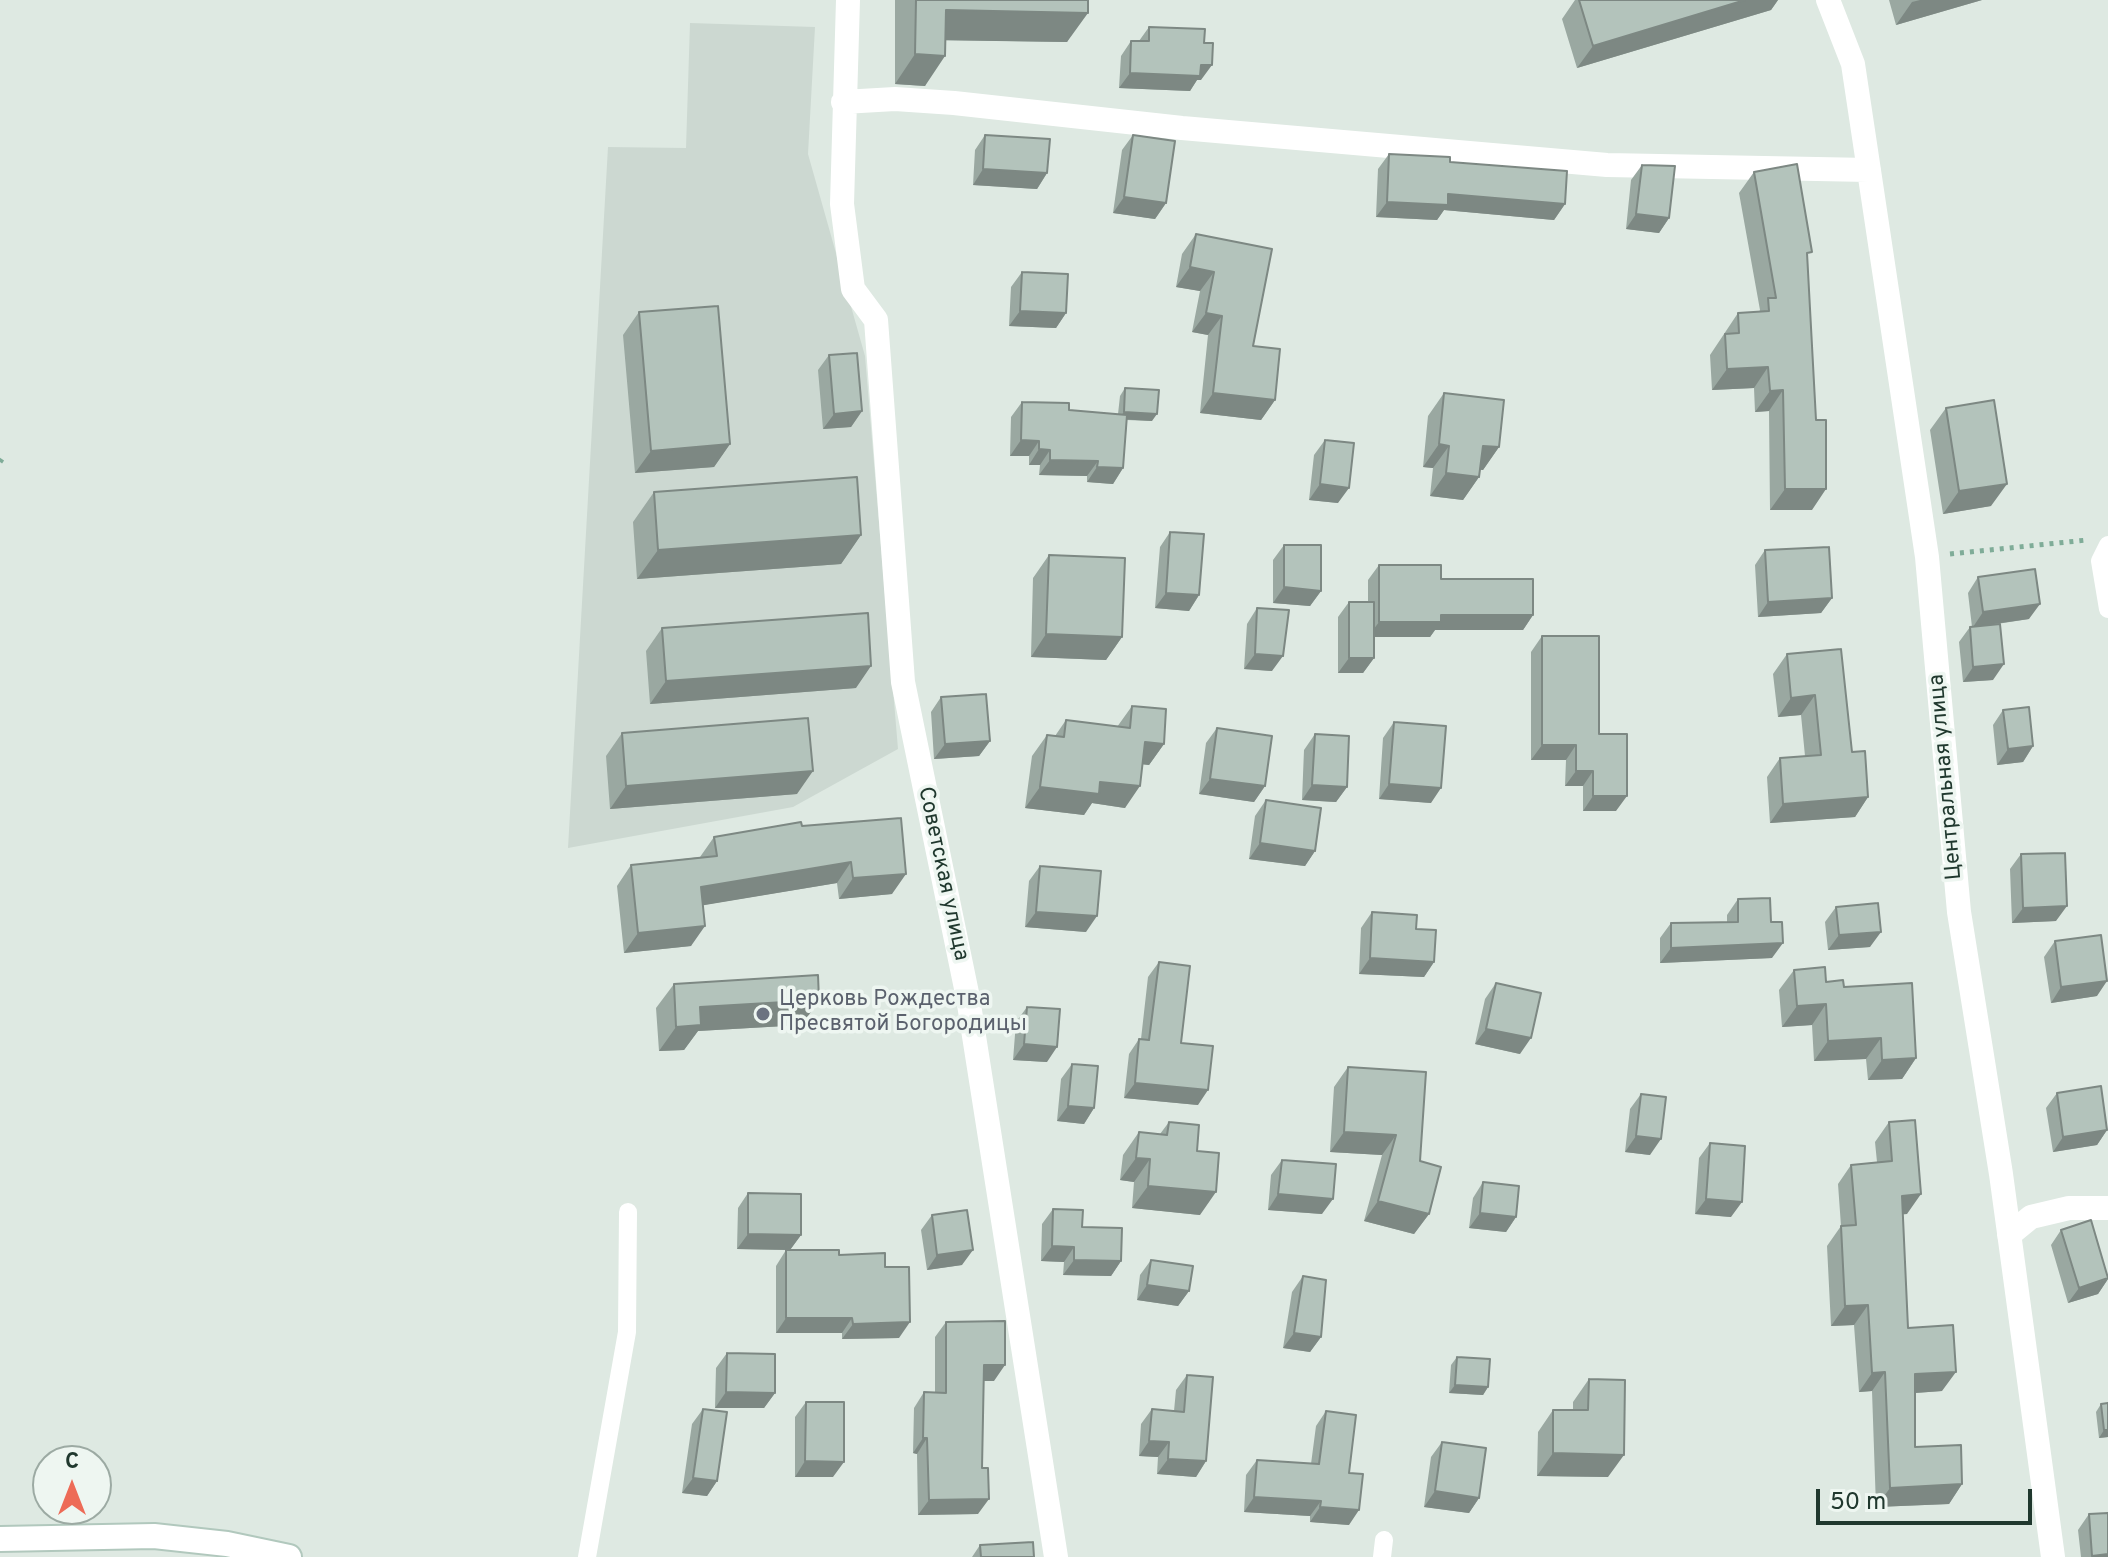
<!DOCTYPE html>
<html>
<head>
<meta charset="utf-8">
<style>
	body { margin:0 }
	#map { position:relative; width:2108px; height:1557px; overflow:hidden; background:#dee9e2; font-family:Overpass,sans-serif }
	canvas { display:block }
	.north { position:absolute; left:32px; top:1445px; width:80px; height:80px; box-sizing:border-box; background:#eef6f1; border:2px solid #9caaa3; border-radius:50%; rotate:0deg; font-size:22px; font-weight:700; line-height:32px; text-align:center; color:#20382e }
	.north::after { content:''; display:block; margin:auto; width:28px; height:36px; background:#ed6b57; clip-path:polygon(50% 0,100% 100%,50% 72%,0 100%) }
	.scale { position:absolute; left:1816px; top:1489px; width:216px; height:36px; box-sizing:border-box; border:4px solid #20382e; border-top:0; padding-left:10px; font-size:24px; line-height:28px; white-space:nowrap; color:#20382e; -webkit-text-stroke:6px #eef6f1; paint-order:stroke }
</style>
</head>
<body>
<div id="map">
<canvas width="2108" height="1557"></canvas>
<div class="north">С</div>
<div class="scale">50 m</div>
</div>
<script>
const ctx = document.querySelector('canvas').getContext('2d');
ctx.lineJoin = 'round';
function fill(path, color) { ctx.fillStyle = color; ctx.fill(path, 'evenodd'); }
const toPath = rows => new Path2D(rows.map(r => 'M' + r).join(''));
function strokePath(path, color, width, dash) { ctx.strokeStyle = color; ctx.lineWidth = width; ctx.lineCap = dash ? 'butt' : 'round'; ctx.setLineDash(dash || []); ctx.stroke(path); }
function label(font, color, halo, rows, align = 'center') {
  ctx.font = font + ' Overpass,sans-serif'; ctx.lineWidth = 7; ctx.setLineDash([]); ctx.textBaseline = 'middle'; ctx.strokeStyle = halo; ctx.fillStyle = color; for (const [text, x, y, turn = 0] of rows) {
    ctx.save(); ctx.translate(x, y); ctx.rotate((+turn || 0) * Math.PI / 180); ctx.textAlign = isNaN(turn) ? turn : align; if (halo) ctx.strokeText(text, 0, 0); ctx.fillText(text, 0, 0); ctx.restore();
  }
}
fill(toPath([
	[690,23,815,27,808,154,865,356,898,749,793,807,568,848,608,147,686,148]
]), '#ccd8d1');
const secondary = toPath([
	[0,1539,154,1536,227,1544,289,1557]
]);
strokePath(secondary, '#b1c8bd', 28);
strokePath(toPath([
	[0,462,2,459],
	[1950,554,2087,540]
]), '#7fac98', 5, [4, 6]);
strokePath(toPath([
	[2108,545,2100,561,2108,609],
	[587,1557,627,1332,628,1212],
	[1382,1557,1384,1540]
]), '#fff', 18);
strokePath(toPath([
	[848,0,842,204,853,289,876,320,903,682,968,998,1056,1557],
	[1828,0,1853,64,1927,557,1959,912,2001,1174,2053,1557],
	[843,102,895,99,954,103,1182,128,1607,165,1869,170],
	[2009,1235,2031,1217,2069,1208,2108,1208]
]), '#fff', 24);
strokePath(secondary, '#fff', 24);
fill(toPath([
	[895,0,1088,0,1067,42,946,40,925,86,895,84],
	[1575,0,1778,0,1771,10,1577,68,1562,19],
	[1889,0,1982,0,1896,25],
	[1149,27,1201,80,1197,80,1190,91,1119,88,1121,56,1131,41,1139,41],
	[985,135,1047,173,1037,189,973,185,975,150],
	[1133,135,1166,203,1155,219,1113,213,1122,150],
	[1389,154,1450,162,1565,204,1554,220,1444,210,1437,220,1376,217,1378,169],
	[1642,165,1669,218,1659,233,1626,229,1631,180],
	[1754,172,1808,259,1812,510,1770,510,1769,411,1755,412,1754,388,1712,390,1710,355,1738,313,1759,312,1760,310,1739,193],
	[1196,234,1253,346,1275,400,1261,420,1200,413,1208,335,1192,332,1200,291,1176,287,1182,254],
	[1022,272,1066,313,1056,328,1009,326,1011,287],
	[639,312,730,444,714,467,635,473,623,335],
	[829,355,862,411,851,427,823,429,818,370],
	[1125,388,1152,421,1127,420,1123,468,1113,484,1087,482,1087,476,1039,475,1040,465,1029,465,1029,456,1010,456,1011,417,1022,402,1069,410,1118,414,1120,396],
	[1444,393,1499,447,1483,470,1480,470,1479,477,1463,500,1430,496,1433,468,1423,467,1428,416],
	[1946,408,1991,506,1943,514,1930,430],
	[1325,440,1338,503,1309,500,1314,455],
	[654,492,861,535,841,564,637,579,633,522],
	[1170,532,1199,595,1189,611,1155,608,1160,547],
	[1284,545,1321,591,1310,606,1273,603,1273,560],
	[1765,550,1832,598,1821,613,1758,617,1755,565],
	[1049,555,1122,637,1106,660,1031,657,1033,578],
	[1379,565,1441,579,1533,615,1523,630,1435,630,1430,637,1374,637,1374,658,1363,673,1338,673,1338,617,1349,602,1368,602,1368,580],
	[1978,577,2029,619,1984,626,1993,680,1963,682,1959,642,1970,627,1972,627,1968,593],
	[1257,608,1272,671,1244,669,1247,624],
	[662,628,856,688,650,704,646,651],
	[1542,636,1599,734,1616,811,1583,811,1583,786,1565,786,1566,760,1531,760,1531,652],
	[1787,654,1852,752,1868,797,1855,817,1770,823,1767,777,1780,758,1805,756,1801,715,1778,717,1773,674],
	[941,697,990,741,979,756,934,759,931,712],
	[1132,706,1164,744,1149,765,1142,764,1125,808,1092,803,1084,815,1025,808,1032,756,1047,735,1055,736,1066,720,1117,727],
	[2003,710,2033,746,2023,762,1997,765,1993,725],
	[1394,722,1431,803,1379,799,1383,738],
	[1217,728,1265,786,1254,802,1199,794,1206,743],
	[622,733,797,794,610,809,606,756],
	[1315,734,1347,787,1336,802,1302,800,1304,750],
	[1266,800,1315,851,1305,866,1249,859,1255,816],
	[901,818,892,894,839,899,837,883,703,905,691,946,624,953,617,886,631,865,700,857,714,837,802,826],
	[2021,854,2056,921,2012,923,2010,869],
	[1040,866,1086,932,1025,927,1029,881],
	[1738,899,1771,922,1772,958,1660,963,1660,938,1671,923,1727,922,1727,915],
	[1836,907,1870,947,1828,950,1825,922],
	[1372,912,1416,929,1434,962,1424,977,1359,974,1361,928],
	[2055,941,2097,996,2051,1003,2044,957],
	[1159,962,1181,1043,1198,1105,1124,1098,1129,1054,1139,1039,1141,1039,1148,977],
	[1794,970,1844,987,1916,1058,1902,1079,1868,1080,1866,1059,1814,1061,1812,1025,1782,1027,1779,990],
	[1496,983,1520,1054,1475,1044,1485,999],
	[674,984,802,1025,698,1031,684,1050,659,1051,656,1008],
	[1027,1007,1047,1062,1013,1060,1016,1022],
	[1072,1064,1094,1108,1084,1124,1057,1121,1061,1079],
	[1348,1067,1420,1161,1429,1214,1414,1234,1364,1221,1382,1155,1330,1152,1334,1087],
	[2057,1093,2107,1130,2097,1145,2053,1152,2046,1108],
	[1641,1094,1650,1155,1625,1152,1630,1109],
	[1169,1122,1197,1151,1200,1215,1132,1208,1134,1182,1120,1180,1123,1155,1139,1132,1160,1134],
	[1889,1122,1907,1214,1902,1214,1908,1328,1942,1391,1915,1393,1915,1447,1962,1484,1949,1504,1876,1507,1872,1391,1859,1392,1854,1325,1831,1326,1827,1246,1841,1226,1838,1184,1851,1165,1877,1162,1875,1142],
	[1710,1143,1731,1217,1695,1214,1699,1158],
	[1282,1160,1322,1214,1268,1210,1271,1175],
	[1483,1182,1516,1217,1506,1232,1469,1228,1473,1198],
	[748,1193,801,1235,790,1250,737,1249,738,1208],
	[1053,1209,1082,1227,1121,1261,1111,1276,1063,1275,1064,1262,1041,1261,1042,1224],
	[932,1215,962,1265,927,1270,921,1230],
	[2061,1230,2108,1279,2098,1294,2068,1303,2051,1245],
	[786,1250,839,1255,885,1267,899,1338,842,1339,842,1333,776,1333,776,1266],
	[1151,1260,1189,1291,1178,1306,1137,1300,1140,1275],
	[1303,1276,1321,1337,1310,1352,1283,1348,1292,1292],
	[946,1322,994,1381,984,1381,978,1514,918,1515,917,1454,913,1453,914,1408,924,1392,935,1393,935,1337],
	[727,1353,775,1393,764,1408,715,1408,716,1368],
	[1457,1357,1488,1387,1483,1395,1449,1393,1451,1365],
	[1187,1375,1206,1461,1196,1477,1157,1474,1158,1457,1139,1456,1141,1424,1152,1409,1174,1411,1176,1390],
	[1589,1379,1608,1477,1537,1476,1538,1432,1553,1410,1573,1410,1573,1402],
	[806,1402,833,1477,795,1477,795,1417],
	[2101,1404,2108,1437,2099,1438,2096,1412],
	[703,1409,717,1481,707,1496,682,1493,692,1424],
	[1326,1411,1349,1473,1349,1525,1310,1522,1310,1516,1244,1512,1246,1475,1257,1460,1311,1464,1316,1426],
	[1442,1442,1479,1498,1469,1513,1424,1507,1431,1457],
	[2089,1514,2108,1557,2081,1557,2078,1530],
	[980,1545,1034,1557,972,1557]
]), '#9aa8a1');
fill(toPath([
	[1745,0,1778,0,1771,10,1577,68,1593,46],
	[1920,0,1982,0,1896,25,1912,2],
	[946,10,1088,13,1067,42,925,40],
	[915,54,945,56,925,86,895,84],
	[1201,65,1212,65,1201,80,1197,80,1190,91,1119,88,1130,73],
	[983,169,1047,173,1037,189,973,185],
	[1448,194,1565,204,1554,220,1444,210,1437,220,1376,217,1387,202],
	[1124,197,1166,203,1155,219,1113,213],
	[1636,214,1669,218,1659,233,1626,229],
	[1190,267,1214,272,1200,291,1176,287],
	[1020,311,1066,313,1056,328,1009,326],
	[1206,313,1222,316,1208,335,1192,332],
	[1768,367,1754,388,1712,390,1727,369],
	[1783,390,1769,411,1755,412,1770,391],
	[1213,393,1275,400,1261,420,1200,413],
	[862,411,851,427,823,429,834,414],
	[1124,412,1157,414,1152,421,1118,419],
	[1021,440,1039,441,1029,456,1010,456],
	[730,444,714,467,635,473,651,451],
	[1439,444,1449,446,1433,468,1423,467],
	[1483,446,1499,447,1483,470,1467,468],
	[1039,449,1050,450,1040,465,1029,465],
	[1050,460,1098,461,1087,476,1039,475],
	[1097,467,1123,468,1113,484,1087,482],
	[1446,473,1479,477,1463,500,1430,496],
	[1320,484,1349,488,1338,503,1309,500],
	[2007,484,1991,506,1943,514,1959,491],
	[1785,489,1826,489,1812,510,1770,510],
	[861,535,841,564,637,579,658,550],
	[1284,587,1321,591,1310,606,1273,603],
	[1166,593,1199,595,1189,611,1155,608],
	[1832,598,1821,613,1758,617,1768,602],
	[2040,604,2029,619,1973,627,1983,612],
	[1441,615,1533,615,1523,630,1435,630,1430,637,1368,637,1379,622],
	[1046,634,1122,637,1106,660,1031,657],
	[1255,654,1283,656,1272,671,1244,669],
	[1349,658,1374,658,1363,673,1338,673],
	[2004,664,1993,680,1963,682,1973,667],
	[871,666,856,688,650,704,666,681],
	[1815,695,1801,715,1778,717,1791,698],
	[990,741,979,756,934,759,945,744],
	[1145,742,1164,744,1149,765,1130,763],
	[1542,745,1576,745,1566,760,1531,760],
	[2033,746,2023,762,1997,765,2008,749],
	[813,771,797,794,610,809,626,786],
	[1576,771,1593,771,1583,786,1565,786],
	[1210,779,1265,786,1254,802,1199,794],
	[1100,782,1140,786,1125,808,1092,803,1084,815,1025,808,1040,787],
	[1389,784,1441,788,1431,803,1379,799],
	[1312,785,1347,787,1336,802,1302,800],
	[1593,796,1627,796,1616,811,1583,811],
	[1868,797,1855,817,1770,823,1783,804],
	[1260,843,1315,851,1305,866,1249,859],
	[851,862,837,883,687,908,701,887],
	[906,874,892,894,839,899,853,878],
	[2067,906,2056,921,2012,923,2023,908],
	[1036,912,1097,916,1086,932,1025,927],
	[705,926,691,946,624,953,638,933],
	[1881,932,1870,947,1828,950,1839,935],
	[1783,943,1772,958,1660,963,1671,948],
	[1370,958,1434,962,1424,977,1359,974],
	[2107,981,2097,996,2051,1003,2061,987],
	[819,1000,802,1025,698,1031,684,1050,659,1051,676,1027,700,1007],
	[1826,1004,1812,1025,1782,1027,1797,1006],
	[1486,1029,1531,1038,1520,1054,1475,1044],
	[1881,1038,1866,1059,1814,1061,1828,1041],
	[1024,1044,1057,1047,1047,1062,1013,1060],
	[1916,1058,1902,1079,1868,1080,1882,1060],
	[1135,1083,1208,1090,1198,1105,1124,1098],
	[1068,1106,1094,1108,1084,1124,1057,1121],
	[2107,1130,2097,1145,2053,1152,2063,1137],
	[1344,1132,1396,1135,1382,1155,1330,1152],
	[1636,1136,1661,1139,1650,1155,1625,1152],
	[1136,1158,1150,1159,1134,1182,1120,1180],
	[1148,1186,1216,1192,1200,1215,1132,1208],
	[1278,1194,1333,1199,1322,1214,1268,1210],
	[1921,1194,1907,1214,1888,1216,1902,1196],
	[1706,1199,1742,1202,1731,1217,1695,1214],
	[1378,1201,1429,1214,1414,1234,1364,1221],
	[1480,1213,1516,1217,1506,1232,1469,1228],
	[748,1234,801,1235,790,1250,737,1249],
	[1052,1246,1074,1247,1064,1262,1041,1261],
	[973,1250,962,1265,927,1270,937,1255],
	[1074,1260,1121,1261,1111,1276,1063,1275],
	[2108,1279,2098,1294,2068,1303,2079,1288],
	[1147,1285,1189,1291,1178,1306,1137,1300],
	[1868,1305,1854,1325,1831,1326,1845,1306],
	[786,1318,852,1318,842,1333,776,1333],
	[910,1322,899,1338,842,1339,853,1324],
	[1294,1333,1321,1337,1310,1352,1283,1348],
	[984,1365,1005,1365,994,1381,973,1381],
	[1885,1372,1872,1391,1859,1392,1872,1373],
	[1956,1372,1942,1391,1901,1394,1915,1374],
	[1455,1385,1488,1387,1483,1395,1449,1393],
	[726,1392,775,1393,764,1408,715,1408],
	[2104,1430,2108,1430,2108,1437,2099,1438],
	[923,1438,927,1438,917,1454,913,1453],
	[1149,1441,1169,1442,1158,1457,1139,1456],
	[1553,1453,1624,1455,1608,1477,1537,1476],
	[1168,1459,1206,1461,1196,1477,1157,1474],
	[805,1461,844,1462,833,1477,795,1477],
	[693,1478,717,1481,707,1496,682,1493],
	[1962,1484,1949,1504,1876,1507,1890,1488],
	[1435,1491,1479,1498,1469,1513,1424,1507],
	[1254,1497,1321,1501,1310,1516,1244,1512],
	[989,1499,978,1514,918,1515,929,1500],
	[1320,1507,1359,1510,1349,1525,1310,1522],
	[2108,1554,2108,1557,2091,1557,2092,1556]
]), '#7d8883');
const building = toPath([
	[916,0,1088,0,1088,13,946,10,945,56,915,54,916,0],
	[1579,0,1745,0,1593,46,1579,0],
	[1149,27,1205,29,1204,43,1213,43,1212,65,1201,65,1200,76,1130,73,1131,41,1149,41,1149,27],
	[985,135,1050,139,1047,173,983,169,985,135],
	[1133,135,1175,141,1166,203,1124,197,1133,135],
	[1389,154,1450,157,1450,162,1567,171,1565,204,1448,194,1448,205,1387,202,1389,154],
	[1797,164,1812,252,1807,253,1816,420,1826,420,1826,489,1785,489,1783,390,1770,391,1768,367,1727,369,1725,334,1739,333,1738,313,1769,311,1768,298,1776,298,1754,172,1797,164],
	[1642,165,1675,166,1669,218,1636,214,1642,165],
	[1196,234,1272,249,1253,346,1280,349,1275,400,1213,393,1222,316,1206,313,1214,272,1190,267,1196,234],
	[1022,272,1068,274,1066,313,1020,311,1022,272],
	[718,306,730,444,651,451,639,312,718,306],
	[857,353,862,411,834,414,829,355,857,353],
	[1125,388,1159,390,1157,414,1124,412,1125,388],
	[1444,393,1504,400,1499,447,1483,446,1479,477,1446,473,1449,446,1439,444,1444,393],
	[1994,400,2007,484,1959,491,1946,408,1994,400],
	[1022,402,1069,403,1069,410,1127,415,1123,468,1097,467,1098,461,1050,460,1050,450,1039,449,1039,441,1021,440,1022,402],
	[1325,440,1354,443,1349,488,1320,484,1325,440],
	[857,477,861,535,658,550,654,492,857,477],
	[1170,532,1204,534,1199,595,1166,593,1170,532],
	[1284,545,1321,545,1321,591,1284,587,1284,545],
	[1829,547,1832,598,1768,602,1765,550,1829,547],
	[1049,555,1125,558,1122,637,1046,634,1049,555],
	[1379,565,1441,565,1441,579,1533,579,1533,615,1441,615,1441,622,1379,622,1379,565],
	[2035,569,2040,604,1983,612,1978,577,2035,569],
	[1349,602,1374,602,1374,658,1349,658,1349,602],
	[1257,608,1289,610,1283,656,1255,654,1257,608],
	[868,613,871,666,666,681,662,628,868,613],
	[2000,624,2004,664,1973,667,1970,627,2000,624],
	[1542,636,1599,636,1599,734,1627,734,1627,796,1593,796,1593,771,1576,771,1576,745,1542,745,1542,636],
	[1841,649,1852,752,1865,751,1868,797,1783,804,1780,758,1821,755,1815,695,1791,698,1787,654,1841,649],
	[986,694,990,741,945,744,941,697,986,694],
	[1132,706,1166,709,1164,744,1145,742,1140,786,1100,782,1099,794,1040,787,1047,735,1064,737,1066,720,1130,728,1132,706],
	[2029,707,2033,746,2008,749,2003,710,2029,707],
	[808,718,813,771,626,786,622,733,808,718],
	[1394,722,1446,726,1441,788,1389,784,1394,722],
	[1217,728,1272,736,1265,786,1210,779,1217,728],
	[1315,734,1349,736,1347,787,1312,785,1315,734],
	[1266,800,1321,808,1315,851,1260,843,1266,800],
	[901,818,906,874,853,878,851,862,701,887,705,926,638,933,631,865,717,856,714,837,801,822,802,826,901,818],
	[2065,853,2067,906,2023,908,2021,854,2065,853],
	[1040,866,1101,871,1097,916,1036,912,1040,866],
	[1770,898,1771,922,1782,922,1783,943,1671,948,1671,923,1738,922,1738,899,1770,898],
	[1878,903,1881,932,1839,935,1836,907,1878,903],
	[1372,912,1417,915,1416,929,1436,930,1434,962,1370,958,1372,912],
	[2101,935,2107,981,2061,987,2055,941,2101,935],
	[1159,962,1190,966,1181,1043,1213,1046,1208,1090,1135,1083,1139,1039,1149,1040,1159,962],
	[1825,967,1826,982,1843,980,1844,987,1912,983,1916,1058,1882,1060,1881,1038,1828,1041,1826,1004,1797,1006,1794,970,1825,967],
	[818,975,819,1000,700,1007,701,1025,676,1027,674,984,818,975],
	[1496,983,1541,993,1531,1038,1486,1029,1496,983],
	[1027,1007,1060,1009,1057,1047,1024,1044,1027,1007],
	[1072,1064,1098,1066,1094,1108,1068,1106,1072,1064],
	[1348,1067,1426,1072,1420,1161,1441,1167,1429,1214,1378,1201,1396,1135,1344,1132,1348,1067],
	[2101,1086,2107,1130,2063,1137,2057,1093,2101,1086],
	[1641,1094,1666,1097,1661,1139,1636,1136,1641,1094],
	[1915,1120,1921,1194,1902,1196,1908,1328,1953,1325,1956,1372,1915,1374,1915,1447,1961,1445,1962,1484,1890,1488,1885,1372,1872,1373,1868,1305,1845,1306,1841,1226,1856,1225,1851,1165,1892,1161,1889,1122,1915,1120],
	[1169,1122,1199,1125,1197,1151,1219,1153,1216,1192,1148,1186,1150,1159,1136,1158,1139,1132,1167,1135,1169,1122],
	[1710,1143,1745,1146,1742,1202,1706,1199,1710,1143],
	[1282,1160,1336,1164,1333,1199,1278,1194,1282,1160],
	[1483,1182,1519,1186,1516,1217,1480,1213,1483,1182],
	[748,1193,801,1194,801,1235,748,1234,748,1193],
	[1053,1209,1083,1210,1082,1227,1122,1228,1121,1261,1074,1260,1074,1247,1052,1246,1053,1209],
	[967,1210,973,1250,937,1255,932,1215,967,1210],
	[2091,1220,2108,1278,2079,1288,2061,1230,2091,1220],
	[786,1250,839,1250,839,1255,885,1253,885,1267,909,1267,910,1322,853,1324,852,1318,786,1318,786,1250],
	[1151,1260,1193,1266,1189,1291,1147,1285,1151,1260],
	[1303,1276,1326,1280,1321,1337,1294,1333,1303,1276],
	[1005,1321,1005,1365,984,1365,982,1468,988,1468,989,1499,929,1500,927,1438,923,1438,924,1392,946,1393,946,1322,1005,1321],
	[727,1353,775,1354,775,1393,726,1392,727,1353],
	[1457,1357,1490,1359,1488,1387,1455,1385,1457,1357],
	[1187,1375,1213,1377,1206,1461,1168,1459,1169,1442,1149,1441,1152,1409,1184,1412,1187,1375],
	[1589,1379,1625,1380,1624,1455,1553,1453,1553,1410,1588,1410,1589,1379],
	[806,1402,844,1402,844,1462,805,1461,806,1402],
	[2108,1403,2108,1430,2104,1430,2101,1404,2108,1403],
	[703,1409,727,1412,717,1481,693,1478,703,1409],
	[1326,1411,1356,1415,1349,1473,1363,1474,1359,1510,1320,1507,1321,1501,1254,1497,1257,1460,1319,1464,1326,1411],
	[1442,1442,1486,1448,1479,1498,1435,1491,1442,1442],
	[2108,1513,2108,1554,2092,1556,2089,1514,2108,1513],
	[1033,1542,1034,1557,981,1557,980,1545,1033,1542]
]);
fill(building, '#b3c3bb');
strokePath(building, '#7d8883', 2);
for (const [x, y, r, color] of [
	[763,1014,8,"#6b7280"]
]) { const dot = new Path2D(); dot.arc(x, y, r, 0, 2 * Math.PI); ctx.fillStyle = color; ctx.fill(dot); strokePath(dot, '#eef6f1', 3); }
label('22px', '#20382e', '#eef6f1', [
	["Центральная улица",1947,777,-95],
	["Советская улица",942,874,78]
]);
label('22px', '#5b616d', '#eef6f1', [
	["Церковь Рождества",779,1001],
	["Пресвятой Богородицы",779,1026]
], 'left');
</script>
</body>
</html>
